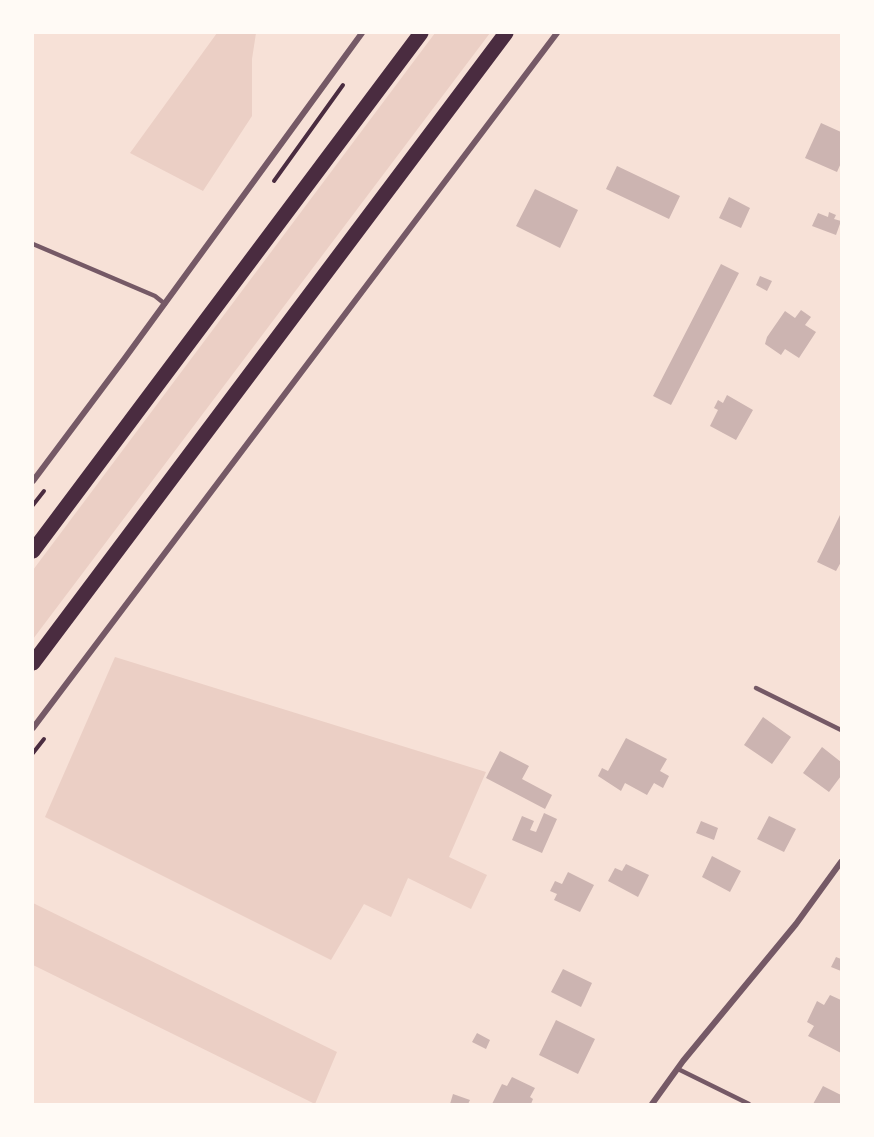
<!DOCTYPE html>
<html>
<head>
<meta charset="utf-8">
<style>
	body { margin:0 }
	#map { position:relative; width:874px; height:1137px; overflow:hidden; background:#f7e1d7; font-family:"Space Grotesk",sans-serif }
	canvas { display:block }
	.frame { position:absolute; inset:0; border:34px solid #fffaf5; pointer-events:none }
</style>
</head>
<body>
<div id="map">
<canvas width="874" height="1137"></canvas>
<div class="frame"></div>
</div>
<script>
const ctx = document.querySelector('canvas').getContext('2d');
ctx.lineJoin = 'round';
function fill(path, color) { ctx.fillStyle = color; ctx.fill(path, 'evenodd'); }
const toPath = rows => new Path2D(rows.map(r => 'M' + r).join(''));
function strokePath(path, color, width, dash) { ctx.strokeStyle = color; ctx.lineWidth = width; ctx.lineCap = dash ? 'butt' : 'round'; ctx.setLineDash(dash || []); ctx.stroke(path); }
fill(toPath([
	[217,33,256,33,252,59,252,116,203,191,130,153],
	[435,33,490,33,33,639,33,570],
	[115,657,486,772,449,857,487,875,471,909,408,878,391,917,364,904,331,960,45,817],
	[33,903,337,1052,315,1104,33,965]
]), '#ebcfc5');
fill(toPath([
	[821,123,841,132,841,163,837,172,805,158],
	[617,166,680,196,669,219,606,189],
	[535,189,578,210,560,248,516,226],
	[729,197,750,208,741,228,719,218],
	[829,212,836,215,834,219,841,221,836,235,812,226,818,213,828,217],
	[721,264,739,273,671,405,653,396],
	[760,276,772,281,767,291,756,285],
	[801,310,811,317,805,325,816,332,799,358,785,349,781,355,765,344,767,337,785,311,795,318],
	[727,395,753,410,736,440,710,426,718,410,714,408,718,400,723,403],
	[841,513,841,562,836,571,817,562],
	[763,717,791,737,772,764,744,745],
	[626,738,667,759,660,771,669,776,663,788,654,783,647,795,625,783,621,791,598,776,602,768,608,771],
	[822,747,841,762,841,776,829,792,803,773],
	[500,751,529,766,522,779,552,795,545,809,486,778],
	[544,813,557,819,542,853,512,840,522,816,534,821,530,830,536,832],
	[769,816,796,829,784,852,757,839],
	[701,821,718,828,714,840,696,833],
	[712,856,741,871,730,892,702,877],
	[626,864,649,875,638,897,608,881,615,868,622,871],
	[568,872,594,885,580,912,554,900,557,894,550,891,555,881,562,884],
	[836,957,841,959,841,971,831,967],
	[563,969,592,983,581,1007,551,992],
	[830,995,841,1000,841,1053,808,1036,814,1026,807,1022,817,1001,824,1005],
	[556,1020,595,1039,578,1074,539,1055],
	[477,1033,490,1040,486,1049,472,1042],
	[512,1077,535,1088,530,1097,533,1099,531,1104,492,1104,502,1084,507,1086],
	[823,1086,841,1095,841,1104,813,1104],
	[453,1094,470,1100,468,1104,450,1104]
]), '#ccb4b1');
strokePath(toPath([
	[274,181,343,85],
	[33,505,44,491],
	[33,753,44,739]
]), '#4a2c40', 4);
strokePath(toPath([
	[33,244,155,296,165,304],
	[756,688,841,730],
	[678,1069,749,1104]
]), '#755966', 4.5);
strokePath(toPath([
	[33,481,125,358,362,33],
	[33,728,557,33],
	[652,1104,683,1061,796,924,841,862]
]), '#755966', 6);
strokePath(toPath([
	[33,551,421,33],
	[33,663,506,33]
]), '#4a2c40', 15);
</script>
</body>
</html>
